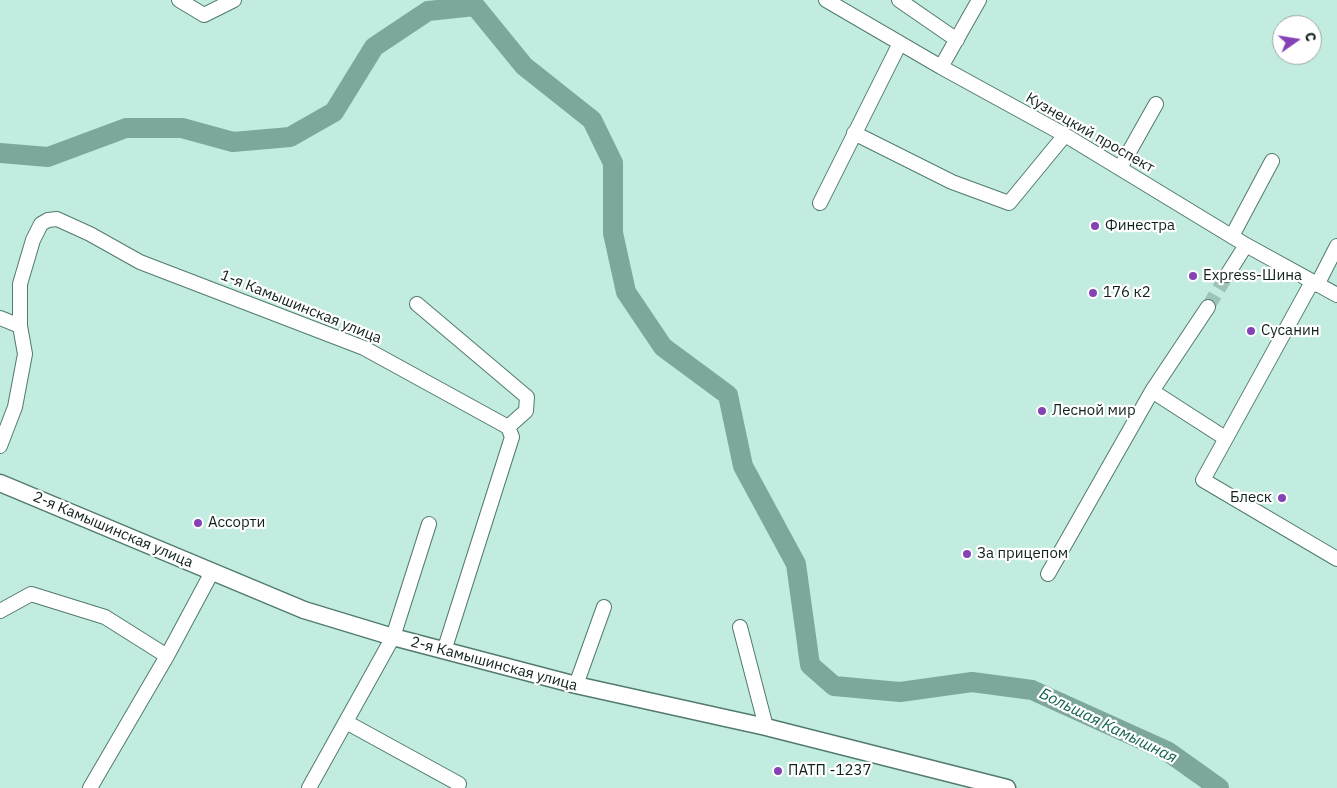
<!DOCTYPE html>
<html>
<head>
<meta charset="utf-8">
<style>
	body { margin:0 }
	#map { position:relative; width:1337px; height:788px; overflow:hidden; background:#c1ecdf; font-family:"IBM Plex Sans",sans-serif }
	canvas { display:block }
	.north { position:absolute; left:1272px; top:15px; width:50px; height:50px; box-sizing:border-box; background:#fff; border:1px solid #a0a6a5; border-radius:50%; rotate:77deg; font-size:14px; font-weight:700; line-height:20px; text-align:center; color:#11211d }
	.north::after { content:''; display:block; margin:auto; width:18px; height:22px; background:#8442b6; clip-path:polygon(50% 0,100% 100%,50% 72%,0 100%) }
</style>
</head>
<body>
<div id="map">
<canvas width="1337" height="788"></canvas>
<div class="north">С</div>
</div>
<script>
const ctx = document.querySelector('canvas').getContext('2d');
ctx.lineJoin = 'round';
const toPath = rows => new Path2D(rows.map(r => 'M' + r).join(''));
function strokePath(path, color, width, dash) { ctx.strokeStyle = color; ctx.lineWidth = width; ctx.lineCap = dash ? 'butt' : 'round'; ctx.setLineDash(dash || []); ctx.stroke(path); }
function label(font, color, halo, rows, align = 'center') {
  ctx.font = font + ' "IBM Plex Sans",sans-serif'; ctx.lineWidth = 4.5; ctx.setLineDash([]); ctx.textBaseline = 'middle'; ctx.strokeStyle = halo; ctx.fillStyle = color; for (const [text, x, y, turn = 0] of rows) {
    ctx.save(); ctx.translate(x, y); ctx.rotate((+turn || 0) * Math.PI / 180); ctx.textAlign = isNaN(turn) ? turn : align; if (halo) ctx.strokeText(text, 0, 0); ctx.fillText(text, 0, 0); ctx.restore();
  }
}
strokePath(toPath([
	[0,153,48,157,126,128,182,128,233,142,290,137,334,112,374,47,428,11,475,6,524,66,592,120,613,163,613,233,626,292,663,347,728,395,743,466,796,564,810,665,834,686,900,692,972,682,1032,690,1167,751,1219,788]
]), '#7ea79c', 20);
strokePath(toPath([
	[1208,307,1227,275]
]), '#9ec3b8', 14, [14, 7]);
const minor = toPath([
	[179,0,204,15,234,0],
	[826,0,941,67,1065,135,1246,245,1337,295],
	[899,0,957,40],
	[941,67,979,0],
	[854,133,952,182,1009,203,1065,135],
	[1120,168,1156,104],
	[820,203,900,43],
	[1232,236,1272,161],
	[1227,275,1246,245],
	[1312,282,1203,480,1337,559],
	[1317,285,1337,246],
	[417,304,527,397,526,411,508,427],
	[0,318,20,326],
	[1152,391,1208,307],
	[0,446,15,407,25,354,20,326,20,284,33,240,41,224,48,220,57,219,90,234,140,262,364,348,508,427,512,437,444,651],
	[1048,574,1152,391,1225,438],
	[0,611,31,594,105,617,167,656],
	[740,627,766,727],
	[576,685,604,607],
	[346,722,459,784],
	[90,788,167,656,212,572],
	[309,788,393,637,429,524]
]);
const major = toPath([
	[0,483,304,610,393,637,576,685,766,727,1007,788]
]);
strokePath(minor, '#527a6f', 16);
strokePath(major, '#527a6f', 19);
strokePath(minor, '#fff', 14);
strokePath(major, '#fff', 16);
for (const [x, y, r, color] of [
	[1095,226,5,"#8442b6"],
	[1193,276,5,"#8442b6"],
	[1093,293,5,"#8442b6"],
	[1251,331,5,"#8442b6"],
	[1042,411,5,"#8442b6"],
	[1282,498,5,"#8442b6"],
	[198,523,5,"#8442b6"],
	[967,554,5,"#8442b6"],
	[778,771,5,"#8442b6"]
]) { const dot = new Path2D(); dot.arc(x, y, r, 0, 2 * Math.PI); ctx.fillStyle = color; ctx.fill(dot); strokePath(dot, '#fff', 2); }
label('15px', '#11211d', '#fff', [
	["Кузнецкий проспект",1090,133,30],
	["1-я Камышинская улица",301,307,22],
	["2-я Камышинская улица",113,530,23],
	["2-я Камышинская улица",494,664,15]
]);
label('15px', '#11211d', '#fff', [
	["Финестра",1105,226],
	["Express-Шина",1203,276],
	["176 к2",1103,293],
	["Сусанин",1261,331],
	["Лесной мир",1052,411],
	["Блеск",1272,498,"right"],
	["Ассорти",208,523],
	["За прицепом",977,554],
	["ПАТП -1237",788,771]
], 'left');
label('italic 16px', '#126253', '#fff', [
	["Большая Камышная",1108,726,26]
]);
</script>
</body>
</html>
